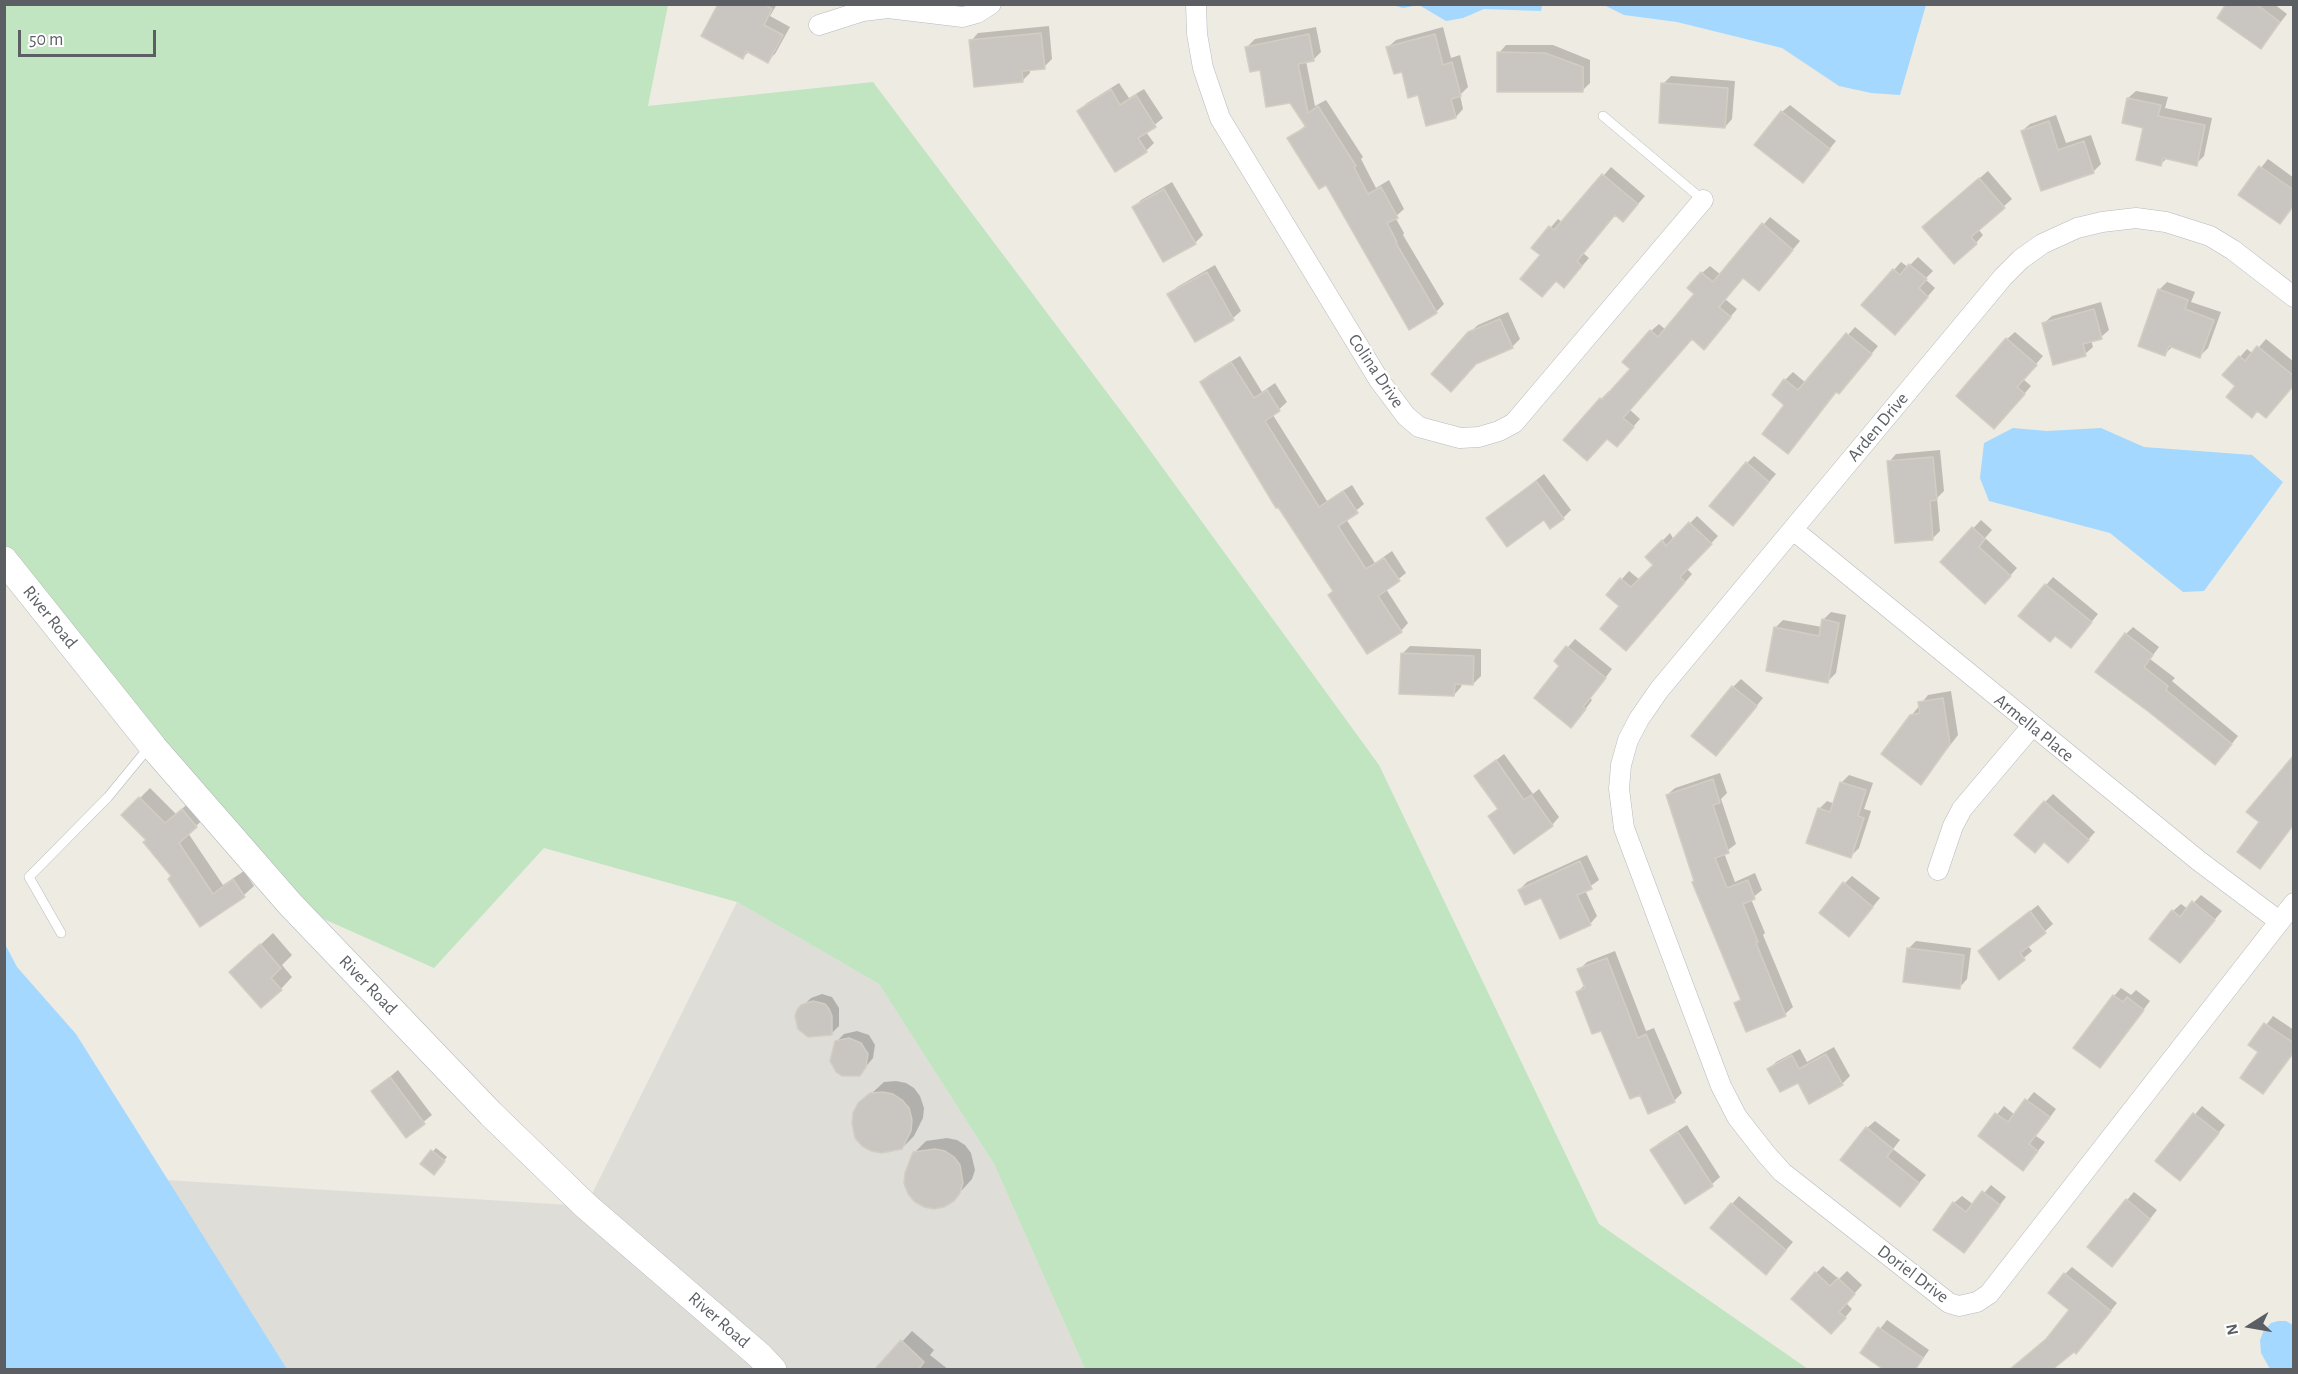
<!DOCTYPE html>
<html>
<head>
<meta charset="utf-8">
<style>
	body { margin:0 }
	#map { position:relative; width:2298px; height:1374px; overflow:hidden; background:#eeebe3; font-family:"Alegreya Sans",sans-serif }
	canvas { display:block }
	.frame { position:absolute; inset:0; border:6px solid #5b5f64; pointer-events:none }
	.north { position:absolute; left:2220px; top:1296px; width:60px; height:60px; -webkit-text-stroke:4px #fff; paint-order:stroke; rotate:259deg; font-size:16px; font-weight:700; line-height:24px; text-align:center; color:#5b5f64 }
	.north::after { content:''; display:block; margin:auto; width:21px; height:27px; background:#5b5f64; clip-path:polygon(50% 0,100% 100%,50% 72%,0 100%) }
	.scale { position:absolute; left:18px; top:30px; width:138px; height:27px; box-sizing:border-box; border:3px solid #5b5f64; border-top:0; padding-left:8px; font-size:18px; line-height:21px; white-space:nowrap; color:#5b5f64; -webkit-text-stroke:4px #fff; paint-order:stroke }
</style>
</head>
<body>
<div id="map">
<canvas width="2298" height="1374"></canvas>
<div class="frame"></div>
<div class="north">N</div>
<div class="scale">50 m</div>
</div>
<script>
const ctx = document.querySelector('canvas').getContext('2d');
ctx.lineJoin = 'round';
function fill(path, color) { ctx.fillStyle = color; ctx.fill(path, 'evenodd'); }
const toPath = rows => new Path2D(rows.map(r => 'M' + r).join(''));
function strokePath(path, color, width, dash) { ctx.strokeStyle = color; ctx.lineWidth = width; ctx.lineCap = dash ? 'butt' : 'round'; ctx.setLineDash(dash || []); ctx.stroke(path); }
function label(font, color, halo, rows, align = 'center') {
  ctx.font = font + ' "Alegreya Sans",sans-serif'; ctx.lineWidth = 5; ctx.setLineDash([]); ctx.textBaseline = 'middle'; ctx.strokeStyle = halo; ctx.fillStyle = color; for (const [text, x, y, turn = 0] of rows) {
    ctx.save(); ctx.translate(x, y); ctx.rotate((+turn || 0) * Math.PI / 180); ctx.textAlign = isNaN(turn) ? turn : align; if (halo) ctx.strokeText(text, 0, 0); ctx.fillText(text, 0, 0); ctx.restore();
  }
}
fill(toPath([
	[737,902,879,984,994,1164,1085,1369,287,1369,166,1180,586,1206]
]), '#dfddd8');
fill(toPath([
	[5,5,668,5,648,106,873,82,1133,427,1379,765,1599,1224,1808,1369,1085,1369,994,1164,879,984,737,902,544,848,434,968,290,904,5,560]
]), '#c1e5c0');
fill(toPath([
	[1393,5,1542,5,1541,11,1484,9,1463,18,1446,21,1419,5,1403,8],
	[1604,5,1926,5,1900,95,1871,93,1839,86,1782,48,1677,22,1624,15],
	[2013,428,2047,431,2101,428,2144,447,2252,455,2283,482,2204,591,2183,592,2110,533,1989,501,1980,478,1984,443],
	[4,942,17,967,76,1034,287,1369,5,1369],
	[2278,1321,2286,1321,2293,1325,2293,1369,2270,1369,2261,1353,2260,1340,2264,1330,2271,1323]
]), '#a4d8fe');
fill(toPath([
	[719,4,777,4,770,16,790,27,775,54,767,61,749,51,743,58],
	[2228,4,2274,4,2287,14,2260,48],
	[1049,26,1052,59,1044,67,1030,69,1030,73,1022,81,971,41,978,33],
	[1316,27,1321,52,1313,60,1306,61,1315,106,1326,100,1363,157,1361,159,1376,188,1389,180,1404,209,1395,217,1404,233,1403,235,1444,304,1436,312,1289,139,1306,125,1291,101,1261,69,1247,47,1255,39],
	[1443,27,1451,58,1460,55,1468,87,1460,95,1463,109,1456,117,1419,93,1388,47,1396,40],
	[1506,45,1553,45,1590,60,1590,83,1582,91,1499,53],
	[1671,76,1735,81,1732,119,1725,127,1663,84],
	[1119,83,1129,98,1144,89,1163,118,1146,132,1154,143,1146,151,1079,111,1087,103],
	[2136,91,2168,97,2165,108,2212,118,2204,156,2196,164,2167,158,2161,164,2145,127,2128,98],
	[1790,105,1836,141,1803,181,1782,112],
	[2056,115,2066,143,2091,135,2101,164,2093,172,2022,131,2030,124],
	[2268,159,2294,178,2294,206,2279,222,2240,194],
	[1611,167,1645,196,1631,212,1615,213,1583,253,1589,258,1572,278,1533,248,1558,219,1563,223],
	[1988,171,2012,199,1978,229,1983,235,1976,243,1932,219],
	[1172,182,1203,235,1195,243,1134,207,1141,200],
	[1770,217,1800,241,1767,281,1744,276,1725,299,1737,309,1711,340,1692,338,1629,409,1640,419,1624,437,1565,440,1601,399,1609,391,1611,393,1632,369,1651,331,1659,324,1666,330,1696,294,1702,273,1710,266,1721,275],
	[1918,257,1933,271,1925,279,1935,288,1903,325,1863,305,1901,262,1908,267],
	[1215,265,1241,311,1233,318,1195,340,1169,295,1177,287],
	[2167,282,2195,292,2191,302,2221,312,2208,348,2200,356,2173,346,2165,354,2159,290],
	[2101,302,2109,330,2101,337,2091,340,2093,347,2085,354,2044,323,2052,316],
	[1508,312,1520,339,1512,347,1477,362,1469,333,1478,325],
	[1855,327,1878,346,1846,384,1837,390,1786,405,1785,380,1793,372,1806,383],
	[2015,332,2043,356,2023,379,2031,386,2002,420,2007,339],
	[2266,339,2294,362,2294,384,2258,410,2238,386,2240,357,2247,349,2253,354],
	[1240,356,1262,392,1275,383,1287,402,1273,415,1327,501,1352,485,1364,504,1346,519,1375,563,1392,551,1406,573,1386,589,1408,623,1401,631,1335,590,1202,382,1209,375],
	[1940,450,1944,491,1937,498,1940,531,1933,538,1889,462,1896,454],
	[1754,456,1776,474,1740,516,1747,463],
	[1544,474,1571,510,1563,518,1551,527,1544,518,1488,518],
	[1697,516,1718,536,1687,569,1692,574,1634,642,1621,606,1608,595,1629,571,1640,580,1655,565,1647,557,1670,533,1674,540],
	[1981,520,1992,530,1985,538,2017,568,1993,595,1942,562],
	[2053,577,2098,614,2078,638,2056,634,2020,616],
	[1831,612,1846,615,1836,673,1828,681,1775,628,1783,620,1822,627,1823,620],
	[2133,627,2159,647,2150,659,2175,678,2172,681,2238,736,2222,756,2150,710,2126,634],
	[1575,639,1612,669,1590,698,1592,700,1579,718,1561,666,1556,661],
	[1410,646,1481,649,1481,676,1473,684,1462,683,1461,687,1454,695,1402,654],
	[1741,679,1763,698,1724,746,1733,687],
	[1951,691,1958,735,1921,783,1911,716,1928,695],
	[1504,754,1533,794,1539,789,1559,817,1552,825,1490,816,1499,807,1476,776],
	[1720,773,1727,793,1721,799,1736,844,1724,853,1735,882,1755,873,1762,890,1751,899,1765,933,1763,935,1793,1007,1785,1014,1736,1003,1741,998,1695,880,1667,795,1675,788],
	[1849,775,1873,783,1864,809,1871,811,1859,848,1851,856,1819,809,1827,801,1835,804,1842,782],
	[150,788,176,814,192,800,206,817,188,833,223,885,244,871,254,886,244,895,201,925,173,875,147,840,123,815],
	[2053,794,2095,832,2076,854,2045,802],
	[1587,855,1599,880,1585,890,1597,916,1590,924,1542,896,1519,890,1527,882],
	[1852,876,1880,898,1856,927,1845,883],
	[2201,895,2222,911,2180,961,2173,911,2181,904,2188,909],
	[2038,905,2053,924,2028,946,2032,951,2000,978,1980,951],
	[273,933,292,955,282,965,292,977,281,989,243,961],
	[1916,941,1971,948,1967,979,1960,987,1908,949],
	[1615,951,1646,1031,1654,1028,1682,1093,1674,1101,1602,1029,1577,992,1585,985,1579,970,1587,962],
	[2121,988,2131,995,2136,990,2150,1001,2107,1058,2114,996],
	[822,994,832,997,839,1008,839,1026,831,1034,803,1006,811,998],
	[2273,1016,2294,1030,2294,1053,2263,1092,2260,1051,2251,1045],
	[857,1031,869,1035,875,1045,873,1058,859,1075,836,1042,844,1034],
	[1834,1047,1850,1076,1842,1084,1810,1102,1798,1081,1769,1070,1776,1062,1800,1049,1807,1062],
	[398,1070,432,1115,406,1136,373,1091],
	[896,1081,906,1083,914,1088,920,1096,924,1108,923,1118,914,1136,902,1148,860,1104,884,1082],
	[2034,1092,2056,1109,2036,1136,2045,1142,2030,1161,1980,1136,2004,1106,2015,1115],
	[2202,1106,2225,1125,2187,1172,2157,1160],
	[1875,1121,1900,1140,1893,1149,1926,1175,1900,1205,1867,1128],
	[1687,1125,1720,1177,1712,1184,1685,1202,1652,1150,1659,1143],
	[947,1138,957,1140,965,1145,971,1153,975,1170,972,1179,953,1200,914,1153,926,1141],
	[436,1148,447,1157,437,1170,422,1164],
	[1991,1185,2006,1197,1964,1251,1954,1203,1962,1196,1974,1205],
	[2134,1192,2157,1210,2119,1258,2127,1200],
	[1739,1196,1793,1242,1773,1265,1732,1204],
	[1823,1266,1839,1279,1847,1271,1862,1285,1846,1303,1852,1309,1839,1325,1816,1273],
	[2072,1267,2117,1303,2084,1344,2050,1336,2071,1310,2065,1274],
	[1887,1320,1929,1350,1915,1370,1862,1352],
	[912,1331,934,1350,930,1355,949,1370,876,1370]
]), '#0003');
const building = toPath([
	[718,4,764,4,772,9,764,25,783,35,768,63,746,51,743,59,701,36,718,4],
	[2226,4,2256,4,2280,22,2261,49,2217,18,2226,4],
	[1041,33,1045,69,1022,71,1023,82,974,87,969,40,1041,33],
	[1309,34,1314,61,1298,64,1308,113,1318,106,1356,166,1354,167,1368,194,1381,187,1398,218,1387,223,1397,242,1396,243,1437,313,1409,330,1326,185,1319,189,1287,138,1306,127,1290,103,1266,107,1260,70,1250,72,1245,47,1309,34],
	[1435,34,1443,65,1452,62,1461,96,1451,99,1456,118,1426,126,1418,95,1408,98,1402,72,1394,74,1386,47,1435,34],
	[1497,52,1545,53,1583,67,1583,92,1497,92,1497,52],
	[1661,83,1728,88,1725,128,1659,123,1661,83],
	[1111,89,1120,105,1136,95,1156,127,1138,138,1147,152,1115,172,1077,111,1111,89],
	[2127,98,2161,105,2158,116,2205,125,2197,166,2163,158,2161,166,2136,160,2143,128,2122,123,2127,98],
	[1781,111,1830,149,1803,183,1754,145,1781,111],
	[2049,121,2058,150,2084,141,2094,173,2041,191,2021,131,2049,121],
	[2259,166,2294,190,2294,205,2280,224,2238,195,2259,166],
	[1602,174,1638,204,1623,222,1615,215,1577,261,1582,266,1564,288,1556,281,1542,297,1520,279,1540,255,1531,248,1549,226,1554,230,1602,174],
	[1979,178,2005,208,1971,237,1977,244,1954,264,1922,227,1979,178],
	[1164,189,1196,244,1163,262,1132,207,1164,189],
	[1762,223,1793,250,1759,291,1743,278,1719,307,1731,317,1704,350,1692,339,1623,418,1634,427,1617,447,1607,439,1587,461,1563,440,1600,398,1602,400,1630,369,1622,362,1650,330,1658,337,1694,294,1687,288,1701,272,1713,282,1762,223],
	[1909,264,1927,279,1919,288,1928,297,1895,335,1861,305,1893,269,1900,275,1909,264],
	[1207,272,1234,320,1195,342,1167,294,1207,272],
	[2158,289,2188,300,2185,309,2214,320,2200,358,2169,346,2165,356,2138,346,2158,289],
	[2094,309,2102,339,2083,344,2086,356,2053,365,2042,323,2094,309],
	[1500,319,1513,348,1476,364,1451,392,1431,374,1468,332,1500,319],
	[1846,333,1872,354,1839,394,1836,392,1788,454,1762,434,1784,405,1772,395,1784,379,1798,390,1846,333],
	[2006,338,2037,365,2017,387,2025,394,1994,429,1956,396,2006,338],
	[2257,346,2294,376,2294,385,2266,418,2257,411,2252,418,2226,397,2235,386,2222,375,2239,356,2245,361,2257,346],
	[1231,362,1254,398,1267,390,1280,411,1265,421,1319,507,1343,491,1358,513,1338,526,1366,569,1384,558,1400,581,1378,596,1402,632,1367,654,1328,595,1333,591,1278,507,1276,508,1200,382,1231,362],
	[1933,457,1937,500,1930,501,1933,540,1895,543,1887,461,1933,457],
	[1746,462,1769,482,1733,526,1709,506,1746,462],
	[1536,481,1564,519,1550,529,1544,520,1507,547,1486,518,1536,481],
	[1689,522,1712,544,1680,577,1685,582,1626,651,1600,629,1619,606,1606,595,1620,578,1631,587,1653,565,1645,557,1662,540,1666,546,1689,522],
	[1972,527,1985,539,1979,547,2011,576,1985,604,1940,562,1972,527],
	[2045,584,2092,622,2071,648,2055,636,2050,642,2018,616,2045,584],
	[1822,619,1839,623,1828,683,1766,671,1774,627,1819,636,1822,619],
	[2125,633,2153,655,2144,667,2168,686,2166,690,2232,744,2215,765,2149,712,2095,672,2125,633],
	[1566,646,1606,678,1583,707,1586,709,1571,728,1534,698,1559,666,1554,661,1566,646],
	[1401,653,1474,656,1473,685,1455,684,1454,696,1399,694,1401,653],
	[1732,686,1757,706,1716,756,1691,736,1732,686],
	[1943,698,1950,744,1921,785,1881,754,1910,715,1920,713,1918,702,1943,698],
	[2294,755,2294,824,2260,869,2237,852,2259,822,2246,812,2294,755],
	[1496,760,1524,800,1531,795,1553,826,1514,854,1488,816,1498,809,1474,776,1496,760],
	[1713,779,1720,803,1713,805,1729,853,1715,858,1727,888,1748,880,1755,899,1743,904,1758,942,1756,943,1786,1016,1746,1032,1734,1003,1741,1000,1692,882,1694,881,1666,795,1713,779],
	[1840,782,1866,790,1858,816,1864,818,1851,858,1806,843,1818,808,1830,812,1840,782],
	[139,797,165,823,182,809,197,827,179,843,213,894,233,879,245,897,200,927,168,879,171,876,143,842,146,840,121,815,139,797],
	[2044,801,2089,840,2068,863,2044,842,2035,853,2014,835,2044,801],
	[1580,861,1592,889,1577,895,1591,925,1560,939,1541,898,1525,905,1518,890,1580,861],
	[1843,882,1873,907,1849,937,1819,913,1843,882],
	[2192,901,2215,920,2180,963,2149,939,2172,910,2180,917,2192,901],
	[2030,911,2046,933,2020,953,2025,960,1999,980,1978,951,2030,911],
	[260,944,281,968,271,978,282,990,261,1008,229,972,260,944],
	[1907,948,1964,955,1960,989,1903,982,1907,948],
	[1607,958,1638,1038,1646,1034,1675,1102,1648,1114,1640,1095,1630,1099,1601,1031,1592,1034,1576,992,1585,988,1577,969,1607,958],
	[2113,995,2123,1002,2127,997,2144,1010,2100,1068,2073,1048,2113,995],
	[813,1001,825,1004,829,1009,832,1016,832,1035,808,1037,798,1029,795,1016,797,1010,801,1005,813,1001],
	[2264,1023,2294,1043,2294,1052,2263,1094,2240,1078,2258,1052,2248,1045,2264,1023],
	[849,1038,861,1043,868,1054,866,1067,860,1076,842,1076,836,1072,830,1061,835,1041,849,1038],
	[1826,1054,1843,1085,1809,1104,1798,1083,1780,1092,1767,1069,1792,1055,1799,1069,1826,1054],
	[390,1077,425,1124,406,1138,371,1091,390,1077],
	[883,1092,893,1094,902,1100,909,1108,912,1120,911,1131,902,1149,882,1153,871,1151,862,1146,855,1138,852,1123,853,1113,858,1103,870,1093,883,1092],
	[2025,1099,2050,1117,2029,1144,2038,1151,2023,1171,1978,1136,1995,1113,2008,1122,2025,1099],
	[2193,1113,2219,1133,2180,1181,2155,1161,2193,1113],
	[1866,1127,1893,1149,1887,1157,1919,1183,1900,1207,1840,1160,1866,1127],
	[1678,1132,1713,1186,1685,1204,1650,1150,1678,1132],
	[935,1149,945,1151,954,1157,960,1165,963,1183,960,1193,954,1201,944,1207,934,1209,924,1207,915,1202,908,1194,904,1183,905,1173,913,1152,935,1149],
	[431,1150,445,1161,434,1175,420,1164,431,1150],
	[1982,1191,2000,1205,1964,1253,1933,1230,1953,1202,1966,1212,1982,1191],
	[2126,1199,2150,1219,2112,1267,2087,1247,2126,1199],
	[1731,1203,1786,1250,1766,1275,1710,1228,1731,1203],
	[1815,1272,1830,1286,1838,1278,1855,1294,1839,1312,1846,1318,1831,1334,1791,1299,1815,1272],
	[2064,1273,2111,1311,2076,1354,2074,1352,2052,1370,2009,1370,2046,1339,2069,1310,2048,1293,2064,1273],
	[1878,1327,1923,1358,1915,1370,1884,1370,1860,1353,1878,1327],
	[901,1340,924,1362,918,1370,874,1370,901,1340]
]);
fill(building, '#c9c6c1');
strokePath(building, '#d3cdc2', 1.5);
const service = toPath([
	[1603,116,1703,200],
	[61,933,29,877,108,797,145,752,152,749]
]);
const minor = toPath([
	[1196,4,1197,34,1203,68,1220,118,1379,380,1406,416,1419,427,1460,438,1479,437,1499,431,1514,423,1703,200],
	[819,25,863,11,888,8,963,17,977,13,991,4],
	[2294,297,2233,250,2210,236,2166,222,2136,218,2102,222,2077,228,2042,244,2021,259,2003,277,1659,690,1639,719,1628,740,1621,765,1619,789,1624,828,1721,1086,1737,1117,1766,1154,1782,1172,1949,1303,1959,1306,1977,1302,1989,1294,2294,903],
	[1792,531,1802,537,2199,861,2279,921],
	[1938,870,1953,826,1962,809,2032,726]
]);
const secondary = toPath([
	[4,560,154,748,290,904,491,1114,586,1206,760,1356,773,1370]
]);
strokePath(service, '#b6b9bd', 10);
strokePath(minor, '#b6b9bd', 21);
strokePath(secondary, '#b5b8bd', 28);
strokePath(service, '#fff', 9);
strokePath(minor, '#fff', 20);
strokePath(secondary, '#fff', 27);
label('18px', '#5b5f64', '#fff', [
	["Colina Drive",1376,371,56],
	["Arden Drive",1878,427,-50],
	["River Road",50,617,51],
	["Armella Place",2034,728,39],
	["River Road",368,985,46],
	["Doriel Drive",1913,1274,37],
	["River Road",719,1320,41]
]);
</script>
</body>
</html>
